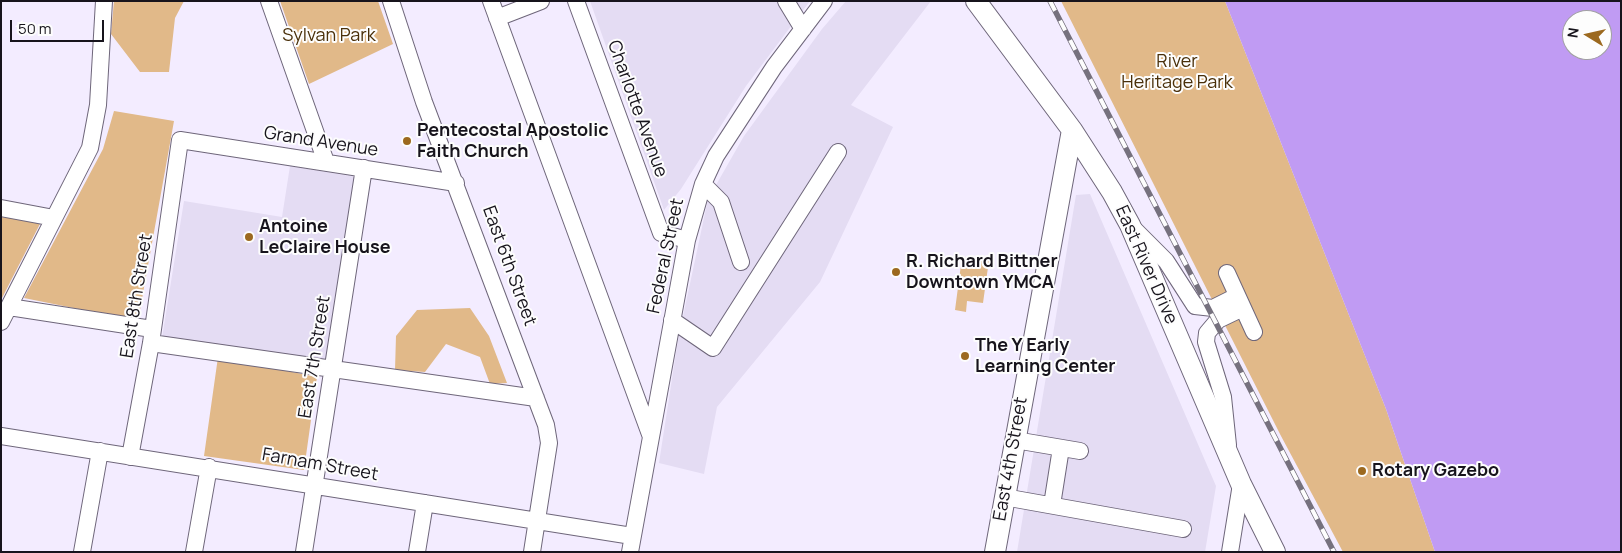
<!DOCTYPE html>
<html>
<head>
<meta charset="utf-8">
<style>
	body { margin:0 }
	#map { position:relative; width:1622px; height:553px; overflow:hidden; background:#f3ecff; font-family:Manrope,sans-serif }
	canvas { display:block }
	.frame { position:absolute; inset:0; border:2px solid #17141c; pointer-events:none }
	.north { position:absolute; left:1562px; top:10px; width:50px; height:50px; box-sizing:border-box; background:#fdfdfd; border:1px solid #a1a0a3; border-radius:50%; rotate:279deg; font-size:14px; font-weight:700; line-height:20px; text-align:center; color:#17141c }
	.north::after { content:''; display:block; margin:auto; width:18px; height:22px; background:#9c691f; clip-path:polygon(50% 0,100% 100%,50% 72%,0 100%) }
	.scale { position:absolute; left:10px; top:20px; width:94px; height:22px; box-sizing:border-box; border:2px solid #17141c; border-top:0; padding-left:6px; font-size:15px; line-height:18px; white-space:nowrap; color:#17141c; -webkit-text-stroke:4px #fdfdfd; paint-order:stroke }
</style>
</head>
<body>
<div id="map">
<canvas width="1622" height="553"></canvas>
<div class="frame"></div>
<div class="north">N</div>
<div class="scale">50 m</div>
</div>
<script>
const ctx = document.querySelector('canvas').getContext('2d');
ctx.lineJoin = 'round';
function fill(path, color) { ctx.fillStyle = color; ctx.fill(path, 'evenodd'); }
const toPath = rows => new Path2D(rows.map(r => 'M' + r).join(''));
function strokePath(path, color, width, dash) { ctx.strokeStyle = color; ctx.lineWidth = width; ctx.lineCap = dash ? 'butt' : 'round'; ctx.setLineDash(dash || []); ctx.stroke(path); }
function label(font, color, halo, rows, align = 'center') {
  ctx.font = font + ' Manrope,sans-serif'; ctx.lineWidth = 4; ctx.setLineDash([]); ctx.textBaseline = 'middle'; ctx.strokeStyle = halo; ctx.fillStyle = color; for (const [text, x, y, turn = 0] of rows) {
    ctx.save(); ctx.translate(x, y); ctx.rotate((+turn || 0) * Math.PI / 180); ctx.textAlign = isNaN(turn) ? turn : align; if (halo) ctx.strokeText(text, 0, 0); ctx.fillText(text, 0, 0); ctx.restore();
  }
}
fill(toPath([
	[590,1,810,1,746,86,681,189,664,210],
	[846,1,931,1,851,105,893,127,820,282,717,407,704,474,659,463,678,340,708,199,744,136,822,29],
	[290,166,356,177,326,365,162,338,184,201,282,217],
	[1090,194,1216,486,1205,552,1017,552,1076,195]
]), '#e4dcf3');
fill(toPath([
	[114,1,184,1,175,18,169,72,140,72,111,34],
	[280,1,378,1,393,44,309,84],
	[1061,1,1225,1,1386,409,1435,552,1343,552,1281,436],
	[114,111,174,121,138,321,24,298,103,149],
	[1,217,41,222,1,300],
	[962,257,989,260,983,303,967,301,966,312,955,310],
	[470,308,489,336,507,383,490,384,480,357,446,344,425,372,395,370,396,336,417,310],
	[218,357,317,377,304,470,204,456]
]), '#e1b989');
fill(toPath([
	[1225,1,1621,1,1621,552,1435,552,1386,409],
	[1572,20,1602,20,1602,50,1572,50]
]), '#c09bf3');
const minor = toPath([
	[269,1,326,162],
	[391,1,424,102,546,425,549,443,532,552],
	[491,1,651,437],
	[576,1,661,233,687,240],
	[786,1,803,29],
	[497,18,541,1],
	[703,184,721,202,741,262],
	[1,208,54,218],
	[1133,228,1166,261,1195,306,1213,308,1237,296],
	[1227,273,1254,332],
	[9,307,152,329],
	[672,320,713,348,838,152],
	[1,322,90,148,98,105,104,1],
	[151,343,536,398],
	[1,436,632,536],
	[1015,440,1080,451],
	[1228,445,1223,397,1206,342,1207,333,1218,320,1243,308],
	[130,457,151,343,180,140,456,183],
	[1004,497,1183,529],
	[1052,505,1061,448],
	[82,552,100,451],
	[194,552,209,467],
	[304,552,364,168],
	[417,552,425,503],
	[630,552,687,240,703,184,716,156,774,67,824,1],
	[1230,552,1241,484]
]);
const major = toPath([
	[976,1,1072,130,1112,192,1130,225,1241,484,1275,552],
	[995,552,1072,130]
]);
strokePath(minor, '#6e667a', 18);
strokePath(major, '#6e667a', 22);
strokePath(minor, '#fff', 16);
strokePath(major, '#fff', 20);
const rail = toPath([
	[1050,1,1334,552]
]);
strokePath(rail, '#76717e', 5.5);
strokePath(rail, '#fdfdfd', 4, [11]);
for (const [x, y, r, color] of [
	[407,141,5,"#9c691f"],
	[249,237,5,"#9c691f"],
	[896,272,5,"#9c691f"],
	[965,356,5,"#9c691f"],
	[1362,471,5,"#9c691f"]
]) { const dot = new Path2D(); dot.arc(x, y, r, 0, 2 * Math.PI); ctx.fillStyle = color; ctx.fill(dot); strokePath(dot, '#fdfdfd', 2); }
label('18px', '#4a300a', '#fdfdfd', [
	["Sylvan Park",329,36],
	["River",1177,62],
	["Heritage Park",1177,83]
]);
label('18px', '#17141c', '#fdfdfd', [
	["Charlotte Avenue",637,109,70],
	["Grand Avenue",321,142,9],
	["Federal Street",666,256,-78],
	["East River Drive",1146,265,66],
	["East 6th Street",509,266,70],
	["East 8th Street",137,296,-81],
	["East 7th Street",315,357,-81],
	["East 4th Street",1011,459,-80],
	["Farnam Street",320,465,10]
]);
label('bold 18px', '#17141c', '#fdfdfd', [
	["Pentecostal Apostolic",417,131],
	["Faith Church",417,152],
	["Antoine",259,227],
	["LeClaire House",259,248],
	["R. Richard Bittner",906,262],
	["Downtown YMCA",906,283],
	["The Y Early",975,346],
	["Learning Center",975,367],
	["Rotary Gazebo",1372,471]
], 'left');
</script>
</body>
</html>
